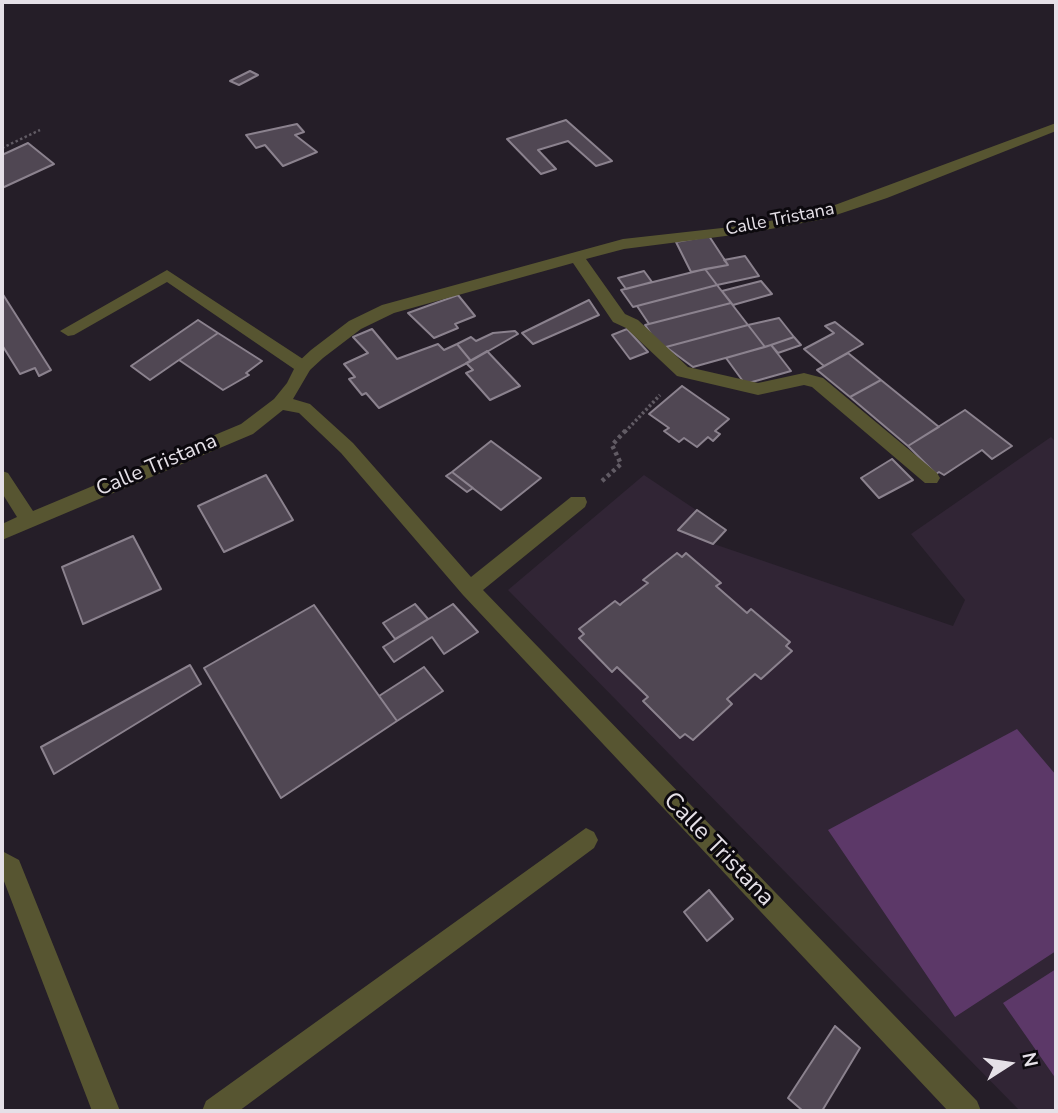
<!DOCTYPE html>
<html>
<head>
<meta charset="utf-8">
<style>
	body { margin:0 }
	#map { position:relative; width:1058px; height:1113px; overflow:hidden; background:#251e28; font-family:"Nunito Sans",sans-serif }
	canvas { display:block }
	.frame { position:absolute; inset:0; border:4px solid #e5e0e7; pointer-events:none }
	.north { position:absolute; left:974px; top:1029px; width:70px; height:70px; -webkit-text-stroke:5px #0c090e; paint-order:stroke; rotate:78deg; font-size:19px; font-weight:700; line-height:28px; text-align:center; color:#e5e0e7 }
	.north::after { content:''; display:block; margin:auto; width:24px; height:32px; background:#e5e0e7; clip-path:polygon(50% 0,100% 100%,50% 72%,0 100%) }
</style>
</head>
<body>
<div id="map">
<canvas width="1058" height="1113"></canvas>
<div class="frame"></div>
<div class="north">N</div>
</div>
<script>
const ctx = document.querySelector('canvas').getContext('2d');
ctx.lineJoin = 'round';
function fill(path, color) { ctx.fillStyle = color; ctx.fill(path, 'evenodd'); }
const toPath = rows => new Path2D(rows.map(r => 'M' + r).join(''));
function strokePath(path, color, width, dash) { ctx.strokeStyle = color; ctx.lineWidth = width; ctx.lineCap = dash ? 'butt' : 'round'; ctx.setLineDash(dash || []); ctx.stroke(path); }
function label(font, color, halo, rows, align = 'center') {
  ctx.font = font + ' "Nunito Sans",sans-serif'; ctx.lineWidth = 6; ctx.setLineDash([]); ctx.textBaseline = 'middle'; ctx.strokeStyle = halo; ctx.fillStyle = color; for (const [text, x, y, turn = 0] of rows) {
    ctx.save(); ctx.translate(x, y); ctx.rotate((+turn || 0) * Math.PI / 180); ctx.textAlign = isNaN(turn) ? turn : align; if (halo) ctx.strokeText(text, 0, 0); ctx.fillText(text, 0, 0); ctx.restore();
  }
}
fill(toPath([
	[1051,437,1056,442,1056,1111,1020,1111,508,590,644,475,726,530,714,544,953,626,965,600,911,534]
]), '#312535');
fill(toPath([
	[1017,729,1056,775,1056,951,955,1017,828,830],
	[1056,969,1056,1079,1003,1003]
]), '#5c3868');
const building = toPath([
	[250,71,258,75,239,85,230,81,250,71],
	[566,120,612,161,596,166,568,141,538,150,556,169,541,174,507,139,566,120],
	[297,124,304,132,295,135,317,152,283,166,265,145,256,148,246,135,297,124],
	[28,143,54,164,2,188,2,155,28,143],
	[709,236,728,265,691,272,676,242,709,236],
	[745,256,759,276,717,285,705,269,728,265,724,260,745,256],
	[705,269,717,285,633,307,621,290,705,269],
	[644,271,652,282,626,289,618,278,644,271],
	[761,281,772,294,733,305,722,291,761,281],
	[717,285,731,303,649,324,637,306,717,285],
	[2,293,51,370,39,376,35,368,20,374,2,345,2,293],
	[458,295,475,316,455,324,458,328,434,338,408,313,458,295],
	[589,300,599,315,533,344,522,333,589,300],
	[731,303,748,325,666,347,659,346,645,325,731,303],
	[779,318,794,337,765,347,748,325,779,318],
	[198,320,218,333,150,380,131,366,198,320],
	[835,322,863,344,824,366,804,349,834,333,825,326,835,322],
	[748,325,765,347,693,367,666,347,748,325],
	[372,329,397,359,438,344,444,350,457,344,471,361,379,408,366,393,362,395,349,379,355,377,344,364,368,353,353,337,372,329],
	[627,329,648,352,630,359,612,335,627,329],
	[515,331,518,334,471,361,457,344,471,337,476,341,493,333,515,331],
	[218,333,262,361,246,373,249,375,223,390,179,360,218,333],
	[794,337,801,345,778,353,771,345,794,337],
	[771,345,791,371,745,384,726,358,771,345],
	[487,351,520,386,490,400,466,373,473,370,466,363,487,351],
	[848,353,881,380,850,397,817,370,848,353],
	[881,380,939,427,908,446,850,397,881,380],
	[682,386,729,419,715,431,720,434,713,441,708,437,697,447,684,438,679,442,664,431,669,428,649,414,682,386],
	[965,410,1012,446,992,459,982,450,944,475,939,472,936,474,908,446,965,410],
	[491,441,541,478,501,510,452,472,491,441],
	[892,459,913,480,879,498,861,478,892,459],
	[452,472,473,488,467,492,446,476,452,472],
	[266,475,293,520,224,552,198,506,266,475],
	[697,510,726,530,713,544,678,530,697,510],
	[133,536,161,589,83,624,62,567,133,536],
	[677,553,682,557,686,553,721,583,716,586,747,613,751,609,790,642,786,646,792,651,761,679,755,674,727,699,732,704,693,740,685,734,680,738,643,701,648,697,617,667,612,672,579,638,584,634,579,629,615,601,620,605,622,603,648,583,643,580,677,553],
	[415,604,428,619,395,639,383,623,415,604],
	[453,604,478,632,444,654,432,637,394,662,383,647,453,604],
	[314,605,397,721,281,798,204,668,314,605],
	[190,665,201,684,54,774,41,747,190,665],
	[424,667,443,691,397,721,379,696,424,667],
	[709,890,733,919,707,941,684,912,709,890],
	[835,1026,860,1048,822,1111,803,1111,788,1098,835,1026]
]);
fill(building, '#504753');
strokePath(building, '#8b828e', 2);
strokePath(toPath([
	[2,148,40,130]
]), '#615b64', 2.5, [2.5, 2.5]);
strokePath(toPath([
	[625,432,660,395]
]), '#615b64', 3.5, [2.5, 2.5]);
strokePath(toPath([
	[602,481,621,464,612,445,626,430]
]), '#615b64', 4.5, [3.5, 3.5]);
fill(toPath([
	[167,270,309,363,311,367,309,371,297,371,167,282,74,335,68,336,60,331,167,270],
	[586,828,594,832,598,840,594,848,239,1111,202,1111,206,1101,586,828]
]), '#575531');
fill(toPath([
	[1056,123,1056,131,887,198,824,219,749,233,624,249,586,259,625,314,638,320,688,367,758,383,804,373,823,378,937,473,940,478,937,483,925,483,812,387,804,385,758,395,677,376,626,328,613,322,573,263,394,313,361,329,323,358,310,370,293,399,310,404,353,443,471,577,571,497,585,497,587,502,585,507,483,590,977,1101,981,1111,948,1111,463,595,341,453,299,413,283,410,253,434,2,540,2,524,17,517,2,493,2,471,8,473,33,511,241,424,274,399,287,383,297,363,311,350,349,321,382,305,623,239,749,225,816,212,1056,123],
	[2,851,19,860,120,1111,92,1111,2,876,2,851]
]), '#575531');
label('18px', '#e5e0e7', '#0c090e', [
	["Calle Tristana",780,220,-11]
]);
label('21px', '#e5e0e7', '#0c090e', [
	["Calle Tristana",157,466,-23]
]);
label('24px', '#e5e0e7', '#0c090e', [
	["Calle Tristana",718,850,46]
]);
</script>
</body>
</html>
